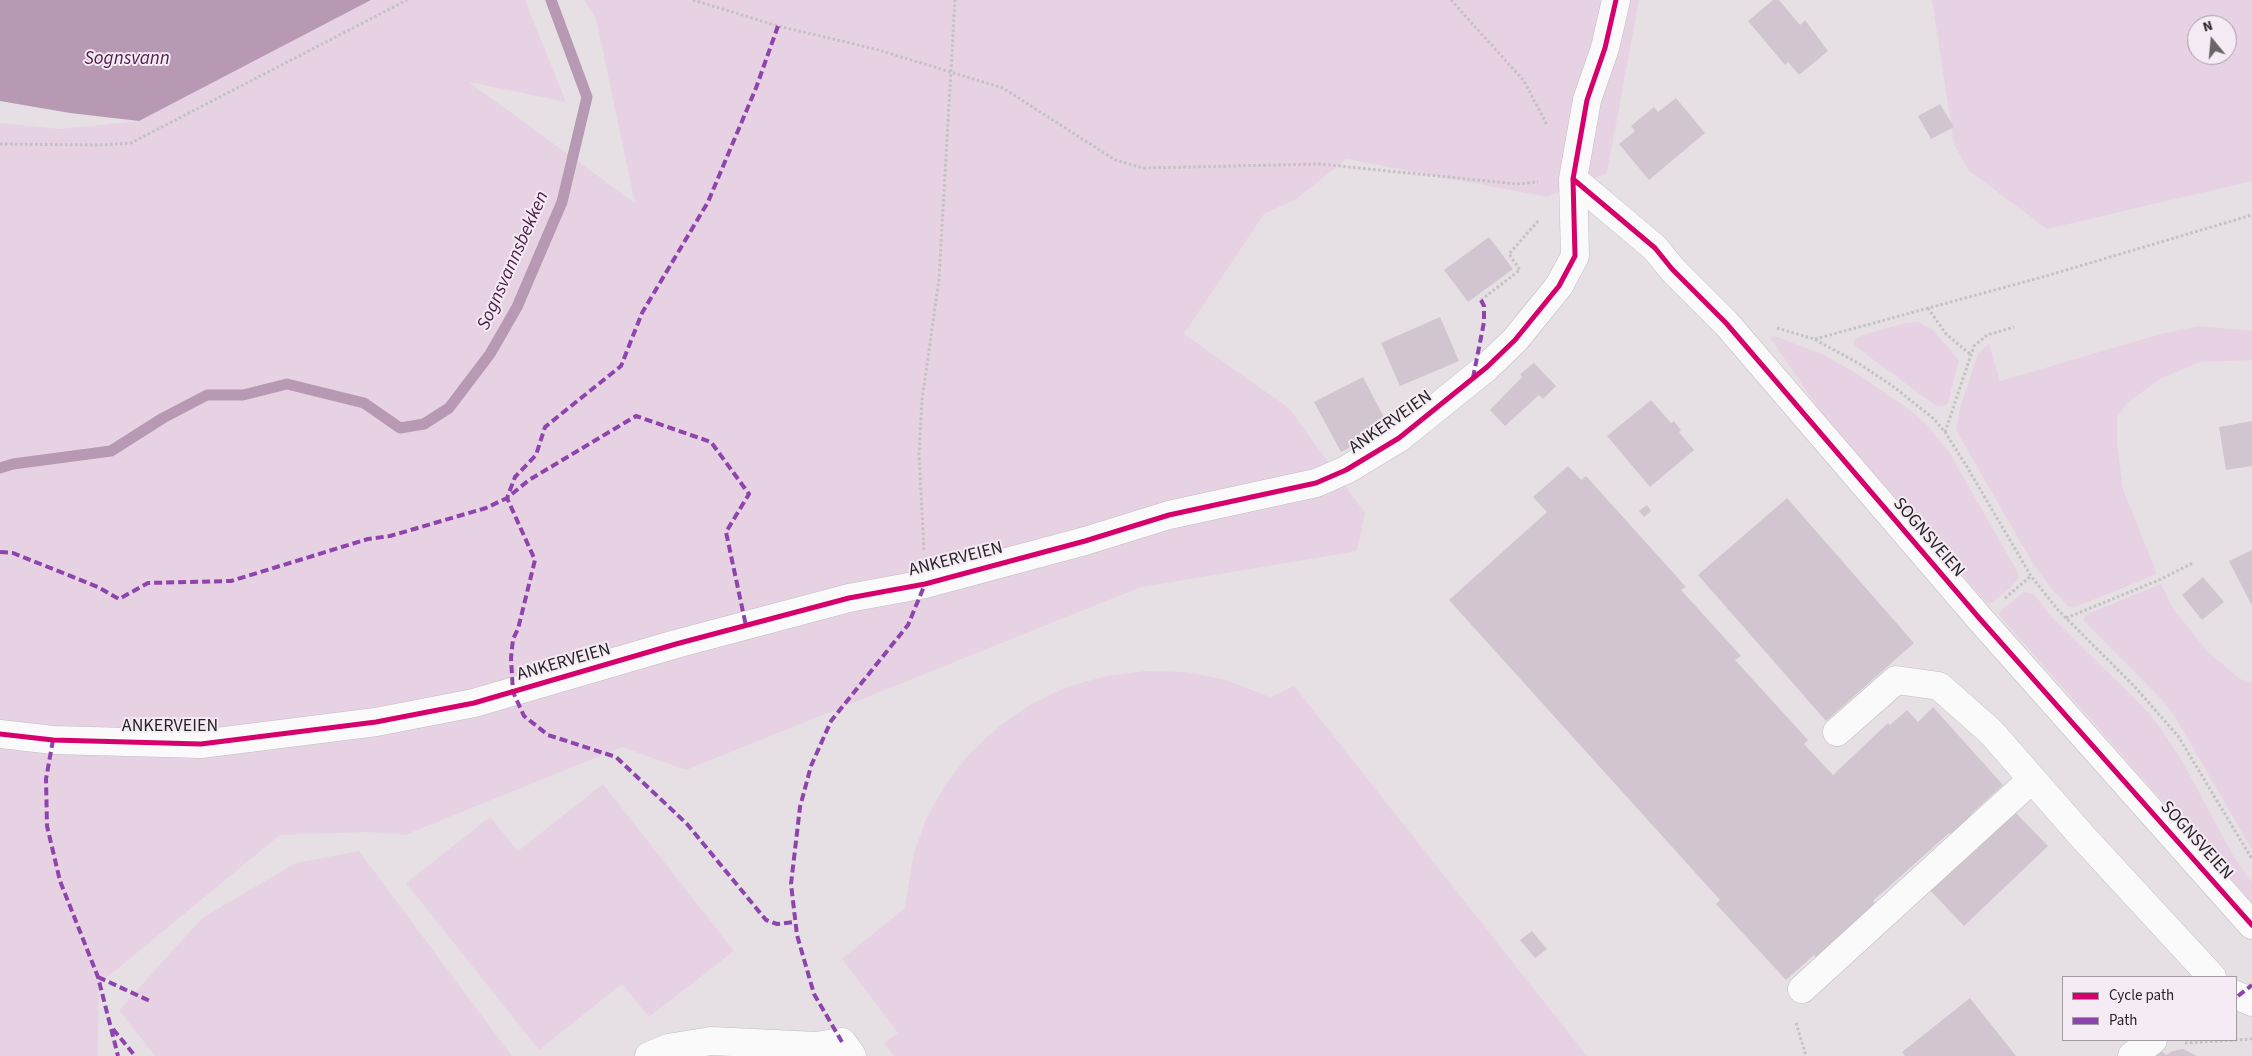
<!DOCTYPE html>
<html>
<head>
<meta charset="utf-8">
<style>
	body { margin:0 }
	#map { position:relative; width:2252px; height:1056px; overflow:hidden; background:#e6e0e5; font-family:"Source Sans 3",sans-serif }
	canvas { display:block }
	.legend { position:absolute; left:2062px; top:976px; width:175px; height:65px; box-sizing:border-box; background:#f5ebf4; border:1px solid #a39ba2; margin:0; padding:6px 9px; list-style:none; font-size:15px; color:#272326 }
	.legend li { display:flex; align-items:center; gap:10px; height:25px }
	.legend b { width:25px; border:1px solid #a39ba2 }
	.north { position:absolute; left:2187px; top:15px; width:50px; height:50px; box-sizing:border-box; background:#f5ebf4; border:1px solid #a39ba2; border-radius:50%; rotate:343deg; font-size:14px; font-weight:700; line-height:20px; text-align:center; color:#272326 }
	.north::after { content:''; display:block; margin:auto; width:18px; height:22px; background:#6a6569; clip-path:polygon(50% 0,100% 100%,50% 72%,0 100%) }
</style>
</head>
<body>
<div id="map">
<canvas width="2252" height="1056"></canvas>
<ul class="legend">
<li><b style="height:6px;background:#d6006c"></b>Cycle path</li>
<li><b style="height:6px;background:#8e44ad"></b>Path</li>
</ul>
<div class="north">N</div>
</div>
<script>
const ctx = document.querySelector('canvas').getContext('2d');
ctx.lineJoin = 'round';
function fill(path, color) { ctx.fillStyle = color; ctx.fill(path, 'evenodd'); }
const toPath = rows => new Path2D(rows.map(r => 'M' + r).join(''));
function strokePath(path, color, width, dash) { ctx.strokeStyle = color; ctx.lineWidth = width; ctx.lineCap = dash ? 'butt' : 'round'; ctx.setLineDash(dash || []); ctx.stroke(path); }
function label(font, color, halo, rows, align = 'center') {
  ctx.font = font + ' "Source Sans 3",sans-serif'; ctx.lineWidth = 4; ctx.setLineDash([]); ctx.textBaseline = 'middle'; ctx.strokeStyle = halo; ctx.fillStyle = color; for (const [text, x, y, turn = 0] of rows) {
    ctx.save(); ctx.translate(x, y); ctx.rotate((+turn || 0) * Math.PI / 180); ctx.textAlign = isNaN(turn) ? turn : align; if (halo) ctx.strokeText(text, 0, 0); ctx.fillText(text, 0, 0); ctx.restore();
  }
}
fill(toPath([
	[371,0,525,0,566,102,469,82,635,203,596,19,584,0,1639,0,1607,173,1547,197,1346,159,1298,198,1264,214,1184,334,1289,408,1365,513,1357,551,1141,587,686,770,622,747,405,835,368,832,280,835,99,984,98,1056,0,1056,0,123,60,129,139,121],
	[1932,0,2252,0,2252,181,2047,229,1968,170,1954,144],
	[2197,25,2227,25,2227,55,2197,55],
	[1919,322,1932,329,1959,360,1948,403,1944,406,1936,406,1855,346,1854,343,1854,340,1863,335,1905,323],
	[2199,326,2252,331,2252,360,2200,362,2162,378,2128,402,2117,417,2117,443,2123,489,2157,574,2078,606,2069,607,2050,587,2032,562,1956,430,1960,408,1978,354,1989,343,2000,381,2161,334],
	[1775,336,1824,355,1854,372,1910,410,1926,424,1949,452,2017,571,2019,577,2011,587,1993,602,1987,603,1823,415,1771,339,1771,337],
	[2161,584,2172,607,2207,651,2240,679,2252,682,2252,850,2177,720,2164,702,2084,621,2085,615],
	[2024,592,2034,594,2050,615,2149,713,2161,729,2181,759,2234,857,2252,883,2252,903,1999,615,1999,612],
	[1146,671,1187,672,1226,680,1270,697,1294,686,1587,1056,894,1056,884,1043,898,1033,842,959,905,908,913,856,926,819,945,785,969,754,997,728,1031,704,1067,687,1106,676],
	[603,784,734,951,649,1017,622,984,539,1050,406,883,490,817,518,851],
	[359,851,512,1056,155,1056,119,1010,202,918,296,863]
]), '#e7d2e4');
fill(toPath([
	[0,0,371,0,139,121,70,113,0,101]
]), '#b899b4');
strokePath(toPath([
	[0,468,13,464,111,451,163,418,207,395,243,395,287,384,364,403,400,428,424,424,449,408,490,354,517,307,562,202,587,97,551,0]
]), '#b899b4', 11);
fill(toPath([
	[1773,0,1779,0,1800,25,1805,20,1828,51,1799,75,1788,62,1785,65,1748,21],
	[1676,98,1705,133,1649,180,1619,144,1635,131,1631,126,1654,107,1658,112],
	[1940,104,1954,127,1931,139,1918,116],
	[1489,237,1513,269,1468,302,1444,270],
	[1440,317,1459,361,1400,386,1381,343],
	[1534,363,1556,386,1543,399,1539,395,1505,426,1490,410,1522,377,1520,374],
	[1363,377,1389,427,1341,452,1314,402],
	[1651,400,1671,423,1674,421,1681,430,1679,432,1694,450,1650,487,1607,436],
	[2252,421,2252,466,2226,470,2219,427],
	[1568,466,1581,480,1586,476,1686,587,1681,590,1741,656,1735,660,1808,740,1804,744,1833,775,1888,723,1890,725,1907,710,1918,722,1933,707,2003,785,1971,814,1974,818,1953,837,1949,833,1873,901,1877,905,1818,959,1814,955,1786,980,1716,904,1720,900,1449,600,1547,512,1533,497],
	[1787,498,1914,643,1826,721,1698,575],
	[1647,505,1651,511,1644,517,1639,511],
	[2252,550,2252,606,2229,561],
	[2203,577,2224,602,2202,620,2182,595],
	[2013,810,2048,846,1964,926,1929,889],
	[1532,931,1547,949,1535,958,1520,940],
	[1970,998,2016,1056,1905,1056,1902,1052],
	[2160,1049,2166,1055,2173,1051,2183,1049,2197,1056,2151,1056]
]), '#d1c6d0');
const minor = toPath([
	[1573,179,1655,248,1672,269,1726,323,1980,619,2252,925],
	[1837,732,1896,680,1939,686,1991,732,2082,836,2212,977],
	[0,734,53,740,201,744,376,722,474,703,676,644,849,598,925,584,1085,541,1169,515,1316,483,1346,470,1399,438,1487,367,1515,340,1559,286,1575,256,1573,179,1587,100,1605,48,1616,0],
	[1802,989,2031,780],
	[2236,995,2252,1002],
	[649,1056,668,1048,711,1041,816,1046,842,1042,852,1056],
	[2132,1056,2153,1040]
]);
strokePath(minor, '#c2bec1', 29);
strokePath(toPath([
	[693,0,778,26,875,49,1003,88,1115,160,1143,168,1320,164,1516,184,1538,182],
	[1451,0,1524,81,1547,125],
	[0,144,100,145,131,143,407,0],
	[1481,300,1520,270,1509,254,1539,220],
	[1928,308,1946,334,1970,354],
	[1777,328,1814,339,1858,363,1894,387,1934,419,1945,432,1967,467,2031,576,2058,610,2134,686,2178,736,2252,859],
	[1815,339,2046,276,2252,215],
	[1945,432,1974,346,1987,335,2014,327],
	[924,550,919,454,922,400,939,279,955,0],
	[2005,598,2031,576],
	[2066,618,2159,580,2193,563],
	[1796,1023,1806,1056],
	[2185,1043,2252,1039]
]), '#c4c1c3', 3, [2.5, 2.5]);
strokePath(minor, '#fbfafb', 28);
strokePath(toPath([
	[778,26,756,88,708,202,642,313,621,366,545,427,536,455,515,477,507,498,535,560,518,629,513,639,511,658,513,692,524,716,548,735,616,757,687,824,766,920,777,924,795,922],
	[1473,378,1484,322,1484,306,1481,300],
	[0,552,13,553,98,587,119,599,148,583,231,581,368,539,390,536,486,508,507,498,529,480,636,416,711,442,749,494,726,532,746,626],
	[53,740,46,779,47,826,60,881,98,977,118,1056],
	[98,977,152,1002],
	[2238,996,2252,985],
	[113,1029,135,1056],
	[842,1042,814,994,797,935,791,884,800,807,811,766,831,721,908,625,925,584]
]), '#8e44ad', 4, [8, 4]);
strokePath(toPath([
	[1573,179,1655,248,1672,269,1726,323,1980,619,2252,925],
	[0,734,53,740,201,744,376,722,474,703,676,644,849,598,925,584,1085,541,1169,515,1316,483,1346,470,1399,438,1487,367,1515,340,1559,286,1575,256,1573,179,1587,100,1605,48,1616,0]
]), '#d6006c', 5);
label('18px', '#272326', '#f5ebf4', [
	["ANKERVEIEN",1391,423,-35],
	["SOGNSVEIEN",1928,538,49],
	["ANKERVEIEN",956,560,-14],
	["ANKERVEIEN",564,663,-16],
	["ANKERVEIEN",170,727],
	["SOGNSVEIEN",2196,841,48]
]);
label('italic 19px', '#4e1b4a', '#f5ebf4', [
	["Sognsvann",127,60],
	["Sognsvannsbekken",514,261,-66]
]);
</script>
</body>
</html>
